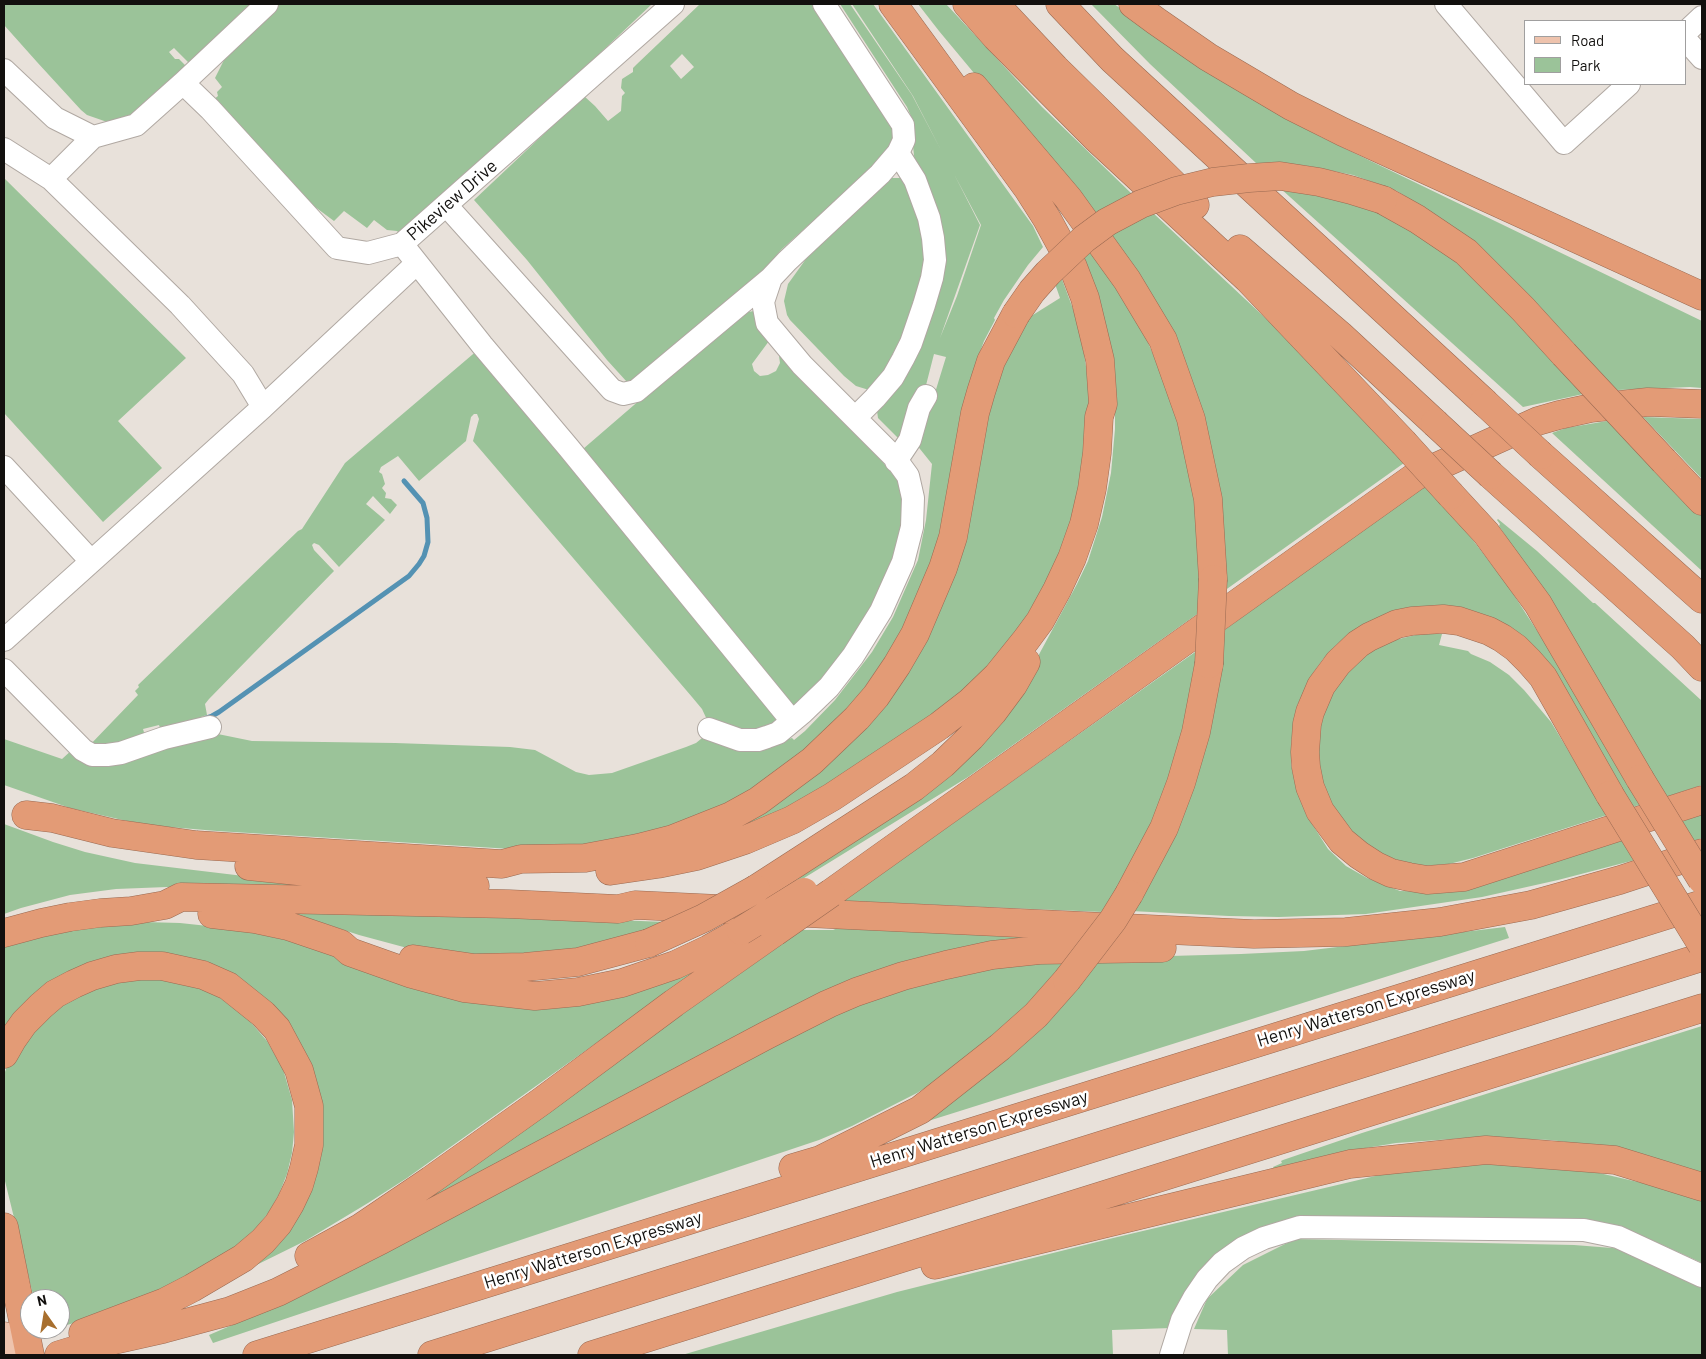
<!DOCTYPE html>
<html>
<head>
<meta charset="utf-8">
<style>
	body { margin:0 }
	#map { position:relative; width:1706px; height:1359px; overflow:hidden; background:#e8e1da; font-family:Barlow,sans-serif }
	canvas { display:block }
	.frame { position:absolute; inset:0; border:5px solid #12100e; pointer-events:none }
	.legend { position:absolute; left:1524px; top:20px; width:162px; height:65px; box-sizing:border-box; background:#fff; border:1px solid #a09f9f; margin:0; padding:6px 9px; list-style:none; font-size:15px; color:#12100e }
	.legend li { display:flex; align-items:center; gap:10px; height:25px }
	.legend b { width:25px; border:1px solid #a09f9f }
	.north { position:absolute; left:20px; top:1289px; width:50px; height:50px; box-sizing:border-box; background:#fff; border:1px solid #a09f9f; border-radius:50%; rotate:347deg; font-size:14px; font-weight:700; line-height:20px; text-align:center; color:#12100e }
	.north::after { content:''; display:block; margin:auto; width:18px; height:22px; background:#a86f2e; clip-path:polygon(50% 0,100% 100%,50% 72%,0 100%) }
</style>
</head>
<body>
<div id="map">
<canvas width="1706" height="1359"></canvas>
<div class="frame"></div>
<ul class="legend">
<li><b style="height:6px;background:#eec3ad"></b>Road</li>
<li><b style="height:14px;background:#9bc399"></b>Park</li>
</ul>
<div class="north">N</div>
</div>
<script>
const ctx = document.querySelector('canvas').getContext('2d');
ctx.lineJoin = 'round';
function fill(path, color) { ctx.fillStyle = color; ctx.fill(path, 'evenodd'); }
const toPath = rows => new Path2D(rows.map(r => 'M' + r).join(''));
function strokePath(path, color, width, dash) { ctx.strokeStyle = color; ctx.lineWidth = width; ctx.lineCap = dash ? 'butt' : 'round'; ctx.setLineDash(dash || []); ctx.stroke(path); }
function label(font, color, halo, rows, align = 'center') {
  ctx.font = font + ' Barlow,sans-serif'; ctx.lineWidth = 5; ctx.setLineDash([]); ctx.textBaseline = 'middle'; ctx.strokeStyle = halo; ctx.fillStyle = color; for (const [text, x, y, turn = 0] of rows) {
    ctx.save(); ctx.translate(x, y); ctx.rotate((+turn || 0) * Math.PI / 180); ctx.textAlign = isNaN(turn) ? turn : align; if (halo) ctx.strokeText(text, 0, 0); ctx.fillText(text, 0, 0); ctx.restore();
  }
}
fill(toPath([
	[4,4,250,4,189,63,174,48,169,52,175,59,179,59,186,66,125,120,110,123,87,115,81,110,37,62,4,25],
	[277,4,652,4,407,236,401,235,397,231,387,230,374,220,367,228,344,211,334,221,299,195,255,155,258,152,253,147,251,149,230,118,213,100,218,96,217,92,222,87,215,78,228,52],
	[700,4,816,4,894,123,894,138,888,151,874,166,782,249,757,278,633,382,627,382,607,360,527,260,474,200,584,96,595,106,608,121,621,111,622,96,625,93,621,88,622,79,633,72,633,68,637,64],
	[682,54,694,67,681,79,670,66],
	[840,4,850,4,912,95,942,152,913,96,852,4,873,4,1033,226,1043,247,1028,265,1004,300,994,318,995,320,984,341,976,363,938,543,902,633,858,697,799,757,731,803,638,839,528,850,217,831,157,826,127,821,70,808,4,785,4,739,62,759,73,749,208,732,252,741,395,743,510,747,535,750,576,772,589,775,612,773,686,747,696,743,707,734,774,743,792,738,794,740,805,731,835,700,872,652,893,617,918,560,926,520,932,464,916,444,934,396,946,357,934,354,924,393,902,442,878,418,877,411,936,285,915,164,913,146,915,126,907,107],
	[954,174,981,225,957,296,940,338,980,225],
	[918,4,946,4,1042,107,1132,194,1093,216,939,31],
	[1091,4,1114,4,1280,115,1321,137,1702,321,1702,388,1690,387,1617,390,1478,253,1440,218,1397,191,1353,175,1308,166,1256,163,1150,64],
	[4,178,186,358,118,421,162,468,103,522,4,413],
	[892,178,901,178,908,180,929,261,901,352,869,390,856,386,844,376,790,320,787,315,784,301,788,284,811,252,884,184],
	[1280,188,1365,205,1441,246,1588,393,1523,407],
	[1152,212,1276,328,1404,463,1224,591,1223,538,1109,234],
	[1092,246,1146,338,1160,370,1175,411,1187,453,1198,519,1200,612,968,777,783,891,774,888,898,808,1029,673,1077,584,1088,561,1102,517,1111,473,1115,429,1115,407,1080,256],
	[1060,274,1076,317,1082,340,1089,387,1090,435,1066,546,1011,644,958,698,840,780,754,825,699,839,894,684,985,403,1028,318,1060,298,1054,281],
	[754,311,769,341,752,364,754,371,760,376,768,375,776,371,780,363,779,356,781,354,882,461,897,480,901,489,904,519,893,558,870,610,841,656,794,709,583,449,721,330,748,312],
	[479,349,780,714,777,722,758,735,709,724,702,709,692,697,473,441,479,419,477,414,474,414,471,417,466,441,419,481,398,456,381,467,379,472,382,474,385,484,382,488,386,493,385,498,391,499,397,505,390,514,373,496,366,504,385,520,339,567,319,545,314,543,312,545,314,550,334,571,209,699,205,704,207,715,201,717,202,724,162,734,159,725,143,729,146,739,87,748,138,695,135,691,139,687,138,685,298,531,302,529,345,463],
	[1643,417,1702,419,1702,479],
	[1613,420,1702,512,1702,571,1552,433,1566,428],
	[1426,485,1456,518,1508,586,1554,657,1643,804,1632,807,1509,632,1352,633,1336,645,1323,659,1313,673,1297,706,1291,744,1291,764,1297,791,1307,816,1328,849,1346,866,1367,878,1400,891,1437,892,1622,837,1635,860,1558,880,1482,897,1366,914,1279,917,1229,916,1131,911,1222,632,1344,542],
	[1498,519,1537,551,1593,603,1595,603,1702,701,1702,785,1666,797,1512,548,1505,535,1499,526,1500,524,1497,520],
	[1420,634,1442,634,1439,645,1468,651,1471,654,1490,662,1509,675,1524,690,1551,722,1607,815,1473,858,1449,864,1426,866,1402,862,1380,853,1359,839,1340,820,1328,798,1318,775,1319,725,1330,694,1353,665,1382,643],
	[1198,650,1179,747,1167,788,1138,852,1103,912,843,901],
	[1702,809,1702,838,1693,841,1678,817],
	[4,824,53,842,85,852,135,863,319,885,300,888,167,887,116,889,70,895,21,908,4,914],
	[286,911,537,917,666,922,601,945,509,958,411,949,359,935],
	[143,922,180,923,236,929,291,941,463,997,707,964,407,1178,368,1203,305,1241,230,1278,266,1249,316,1104,221,974,47,984,19,1008,4,1027,4,945,70,930],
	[840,927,1043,937,969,948,412,1208,518,1130,802,930,833,930],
	[1505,927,1509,938,925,1122,1099,958,1241,954,1304,951],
	[1069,958,1025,1010,947,1074,917,1093,852,1126,819,1140,213,1343,209,1335,258,1314,834,1010,949,972],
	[153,978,202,989,219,997,248,1019,267,1041,283,1069,292,1100,294,1132,292,1153,287,1174,279,1194,269,1212,256,1228,239,1244,221,1257,203,1269,119,1310,60,1327,60,1299,34,1299,4,1177,4,1075,7,1066,46,1014,103,983],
	[1702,1026,1702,1173,1610,1148,1551,1140,1480,1137,1396,1143,1366,1148,1274,1169,1273,1167,1282,1163,1281,1161,1283,1160,1362,1133],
	[1479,1163,1595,1172,1655,1186,1702,1201,1702,1263,1647,1238,1298,1218,1270,1224,1245,1235,1171,1328,1112,1330,1113,1355,682,1355,897,1292,1109,1239,1405,1169],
	[1295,1239,1574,1245,1625,1249,1702,1286,1702,1355,1228,1355,1227,1330,1194,1329,1207,1299,1243,1265]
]), '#9bc399');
strokePath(toPath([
	[206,718,212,716,219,712,409,576,419,564,424,556,428,542,427,518,423,503,404,481]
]), '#5492b3', 5);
const minor = toPath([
	[267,4,183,83,210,109,337,248,368,253,402,244,673,4],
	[1446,4,1564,143,1629,84],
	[1685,33,1702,17],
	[1685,39,1702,58],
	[4,70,55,118,93,137,136,125,183,83],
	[4,149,51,179,180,305,243,374,263,407,4,640],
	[51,179,93,137],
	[446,205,612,390,623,394,636,391,770,279],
	[402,244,482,345,568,447,792,721],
	[263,407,417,263],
	[855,418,875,398,893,377,903,359,911,343,924,305,932,278,935,260,933,238,929,218,915,180,898,153],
	[896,461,910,440,919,408,926,396],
	[4,467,91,561],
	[4,670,83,750,92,755,107,755,121,753,164,738,210,727],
	[709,729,740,740,758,740,767,737,778,733,802,713,829,687,853,656,881,611,903,562,912,527,913,498,908,476,895,458,802,365,767,323,763,302,771,278,787,261,880,174,898,153,904,140,903,125,824,4],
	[1171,1355,1182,1320,1194,1298,1207,1279,1222,1263,1243,1248,1264,1238,1300,1227,1584,1230,1618,1237,1702,1276]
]);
const major = toPath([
	[4,1336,10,1355]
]);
const highway = toPath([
	[967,4,996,37,1096,138,1248,279,1403,442],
	[995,4,1055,68,1195,205],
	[1060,4,1112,59,1484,402],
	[1133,4,1156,21,1208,57,1291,106,1343,132,1702,296],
	[974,87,1068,198,1127,280,1163,340,1191,419,1208,499,1213,579],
	[1383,200,1417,219,1466,252,1523,309,1564,354],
	[1240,249,1340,335,1435,423],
	[1541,455,1702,599],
	[1664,461,1702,501],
	[1491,475,1683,647,1702,667],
	[1451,495,1486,533,1538,604,1640,779],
	[1610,795,1543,677,1529,661,1516,648,1502,638,1489,631,1459,621,1443,619,1412,621,1397,624,1369,637,1358,644,1338,663,1321,686,1310,712,1307,724,1305,752,1306,767,1310,787,1320,811,1342,841,1359,855,1376,866,1391,873,1409,877,1427,880,1464,877,1702,800],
	[26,815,52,818,112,833,196,845,502,864,521,859,585,858,638,848,673,839,731,816,758,801,812,761,857,718,876,696,897,665,915,634,943,568,953,537,975,413,981,392,991,361,1016,314],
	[249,866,376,879,475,886],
	[610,871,658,864,697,856,745,840,792,820,832,797,939,726,970,702,997,676,1026,640,1040,621,1057,590,1072,558,1084,524,1092,489,1097,453,1099,417,1103,404,1100,360,1085,298,1073,267,1047,219,1028,189,893,4],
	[756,889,914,787,943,764,971,737,993,712,1013,685,1026,662],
	[831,893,1416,476,1538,421,1559,415,1591,408,1648,402,1702,404],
	[1129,894,1164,828,1181,783,1196,732,1209,664],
	[212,914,255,919,288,926,341,944,350,952,412,974,464,988,535,996,578,992,622,983,675,965,709,949,741,931],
	[4,933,41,923,70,917,100,913,131,911,165,905,181,897,509,904,618,909,635,905,1254,934,1346,932,1440,922,1531,905,1620,880,1702,853],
	[413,959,474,968,525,967,578,962,649,943],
	[4,1054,12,1040,24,1023,41,1006,55,994,74,984,92,976,116,969,139,966,162,966,203,975,228,986,263,1014,277,1029,299,1070,309,1106,309,1145,304,1168,299,1185,290,1204,278,1224,263,1241,243,1258,192,1288,165,1302,83,1333],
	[793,1168,820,1160,920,1110,1000,1047,1036,1015,1067,980],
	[4,1227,30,1355],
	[309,1256,360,1228,431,1180,542,1101,674,1003,775,932],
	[935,1265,1350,1164,1486,1150,1615,1160,1702,1187],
	[92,1345,163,1329,230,1311,278,1292,381,1240,767,1035,828,1004,856,992,903,976,946,965,992,955,1039,950,1162,948],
	[59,1355,108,1340],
	[257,1355,1702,904],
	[432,1355,1702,957],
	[592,1355,1702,1008]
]);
strokePath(minor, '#b0a8a2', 24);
strokePath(major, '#9a6a52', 29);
strokePath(highway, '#9a6a52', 29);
strokePath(minor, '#fff', 22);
strokePath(major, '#eec3ad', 28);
strokePath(highway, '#e39b76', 28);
const highwayBridge = toPath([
	[1016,314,1032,291,1048,273,1084,239,1107,222,1141,204,1176,191,1213,182,1249,178,1280,176,1319,182,1351,190,1383,200],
	[1564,354,1664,461],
	[1484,402,1541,455],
	[1435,423,1491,475],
	[1403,442,1451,495],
	[1209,664,1213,579],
	[1640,779,1702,880],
	[1610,795,1702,945],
	[741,931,804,892],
	[775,932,831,893],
	[649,943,704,918,756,889],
	[1067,980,1113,920,1129,894]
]);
strokePath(highwayBridge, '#9a6a52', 29, []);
strokePath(highwayBridge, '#e39b76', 28);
label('18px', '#12100e', '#fff', [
	["Pikeview Drive",452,200,-41],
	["Henry Watterson Expressway",1366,1008,-17],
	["Henry Watterson Expressway",979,1129,-17],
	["Henry Watterson Expressway",593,1250,-17]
]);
</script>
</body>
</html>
